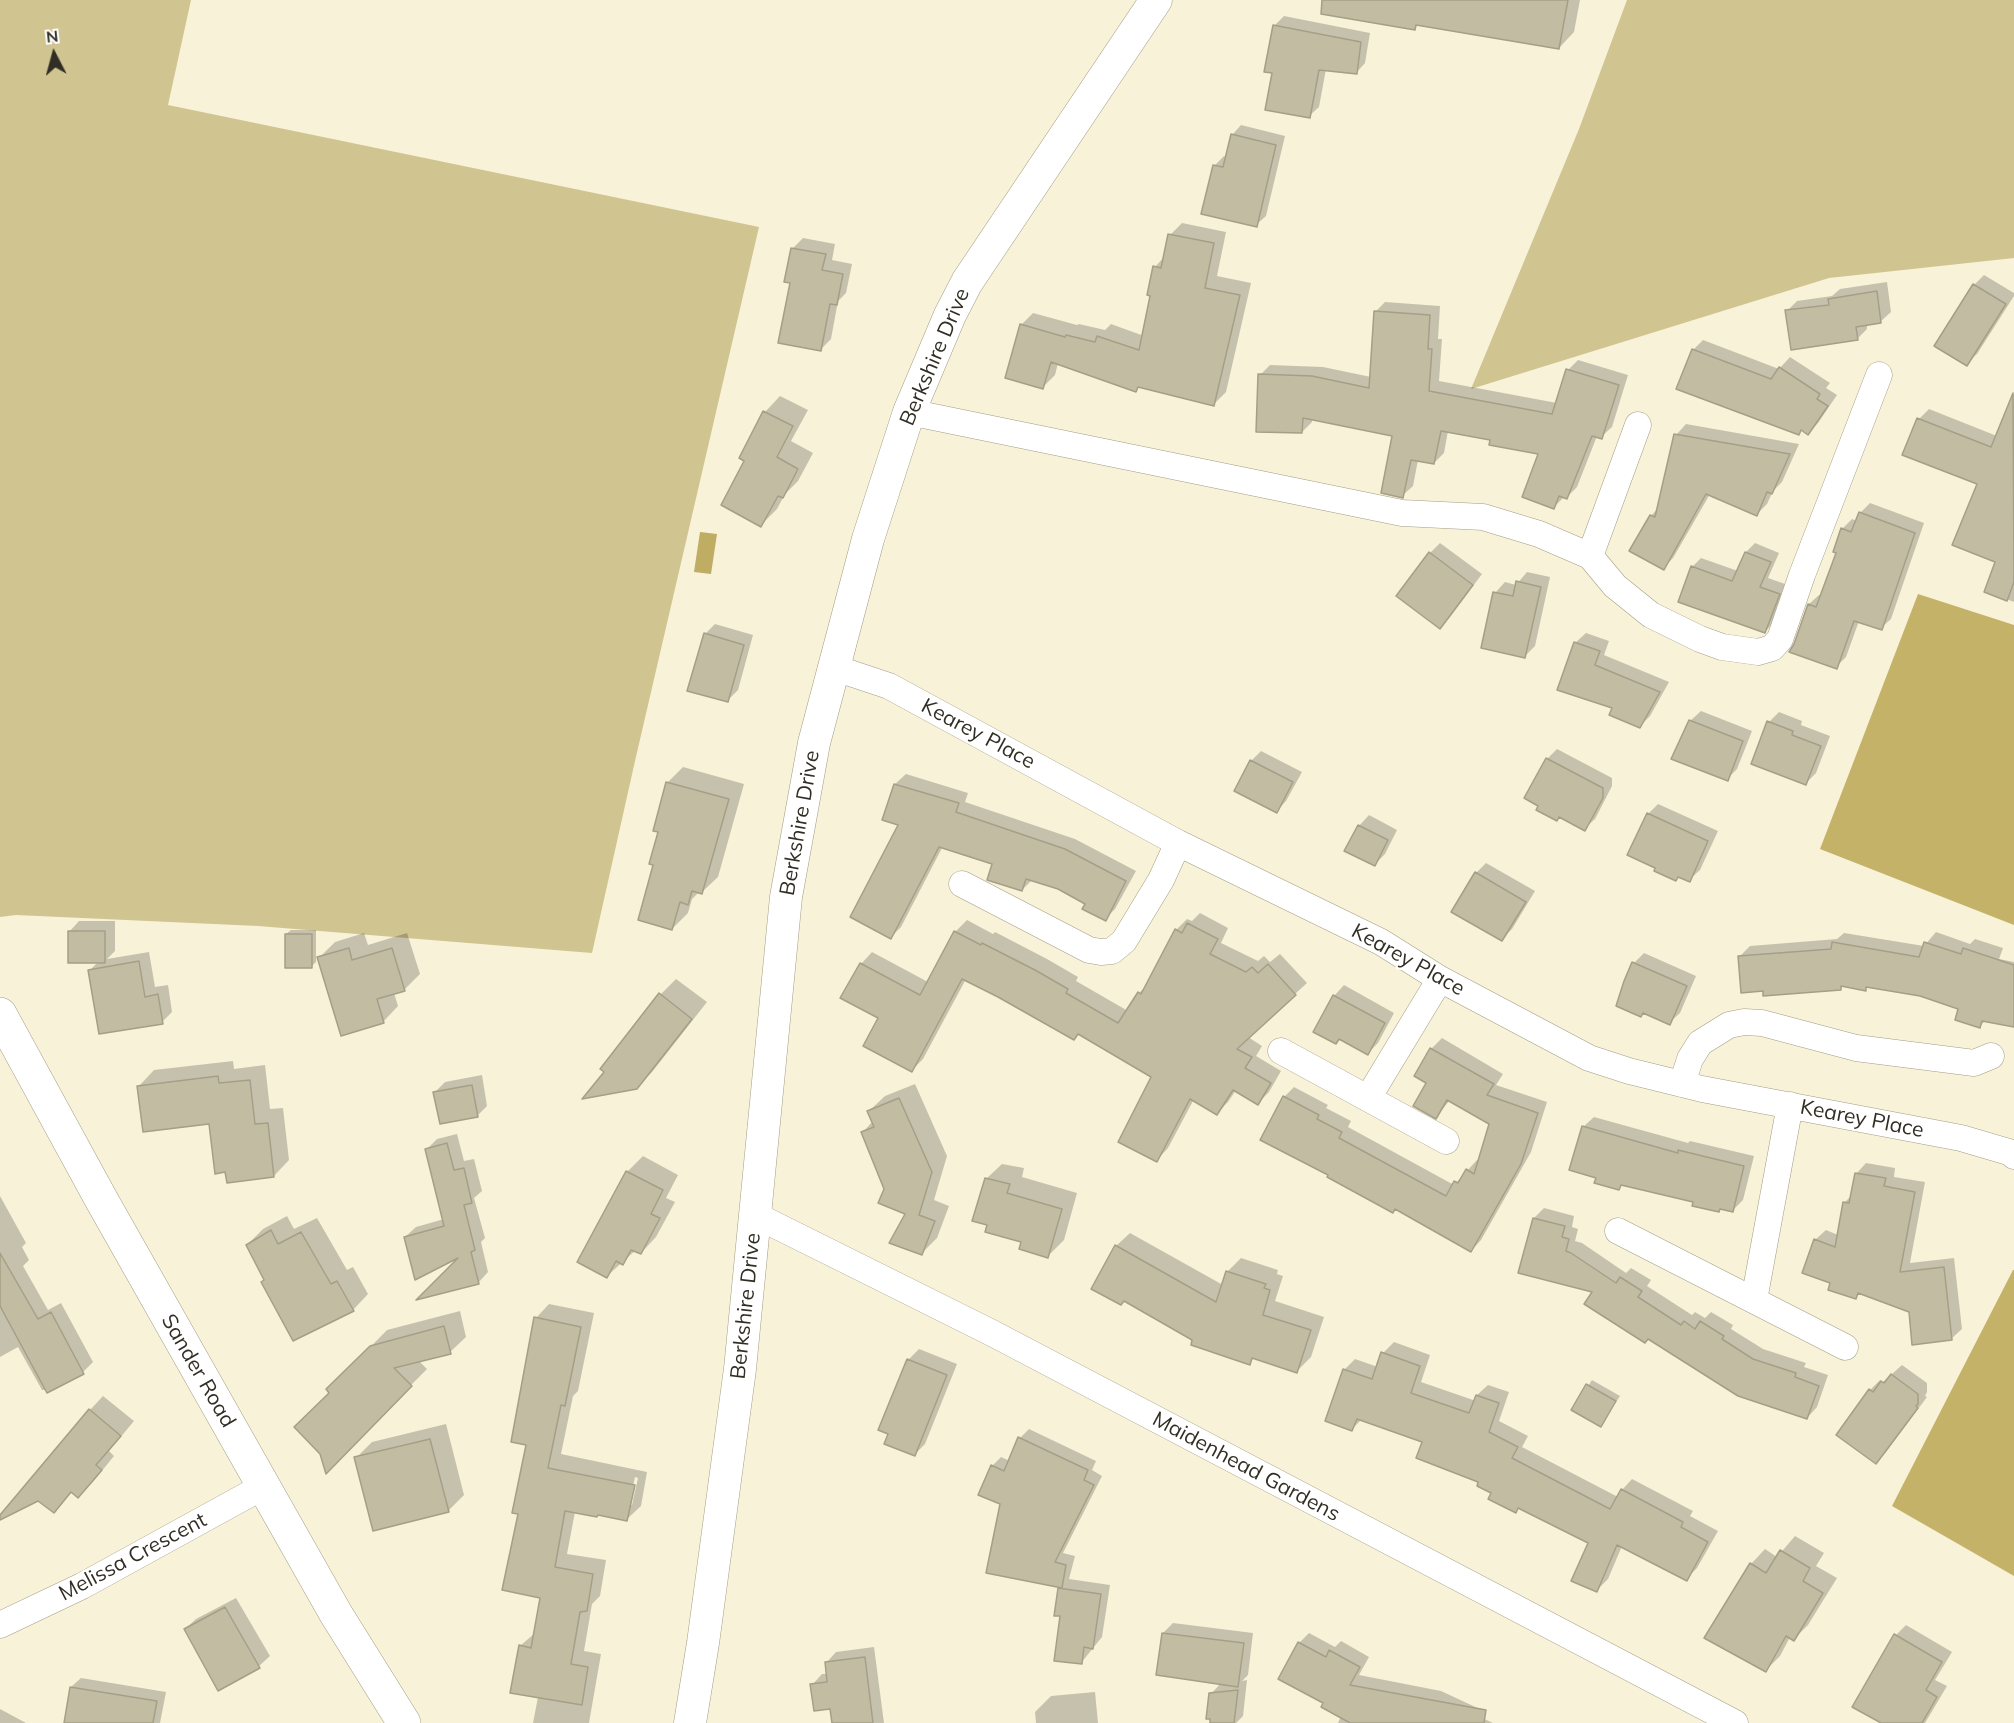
<!DOCTYPE html>
<html>
<head>
<meta charset="utf-8">
<style>
	body { margin:0 }
	#map { position:relative; width:2014px; height:1723px; overflow:hidden; background:#f8f2d8; font-family:Mulish,sans-serif }
	canvas { display:block }
	.north { position:absolute; left:24px; top:24px; width:60px; height:60px; -webkit-text-stroke:4px #fff; paint-order:stroke; rotate:354deg; font-size:16px; font-weight:700; line-height:24px; text-align:center; color:#312f25 }
	.north::after { content:''; display:block; margin:auto; width:21px; height:27px; background:#312f25; clip-path:polygon(50% 0,100% 100%,50% 72%,0 100%) }
</style>
</head>
<body>
<div id="map">
<canvas width="2014" height="1723"></canvas>
<div class="north">N</div>
</div>
<script>
const ctx = document.querySelector('canvas').getContext('2d');
ctx.lineJoin = 'round';
function fill(path, color) { ctx.fillStyle = color; ctx.fill(path, 'evenodd'); }
const toPath = rows => new Path2D(rows.map(r => 'M' + r).join(''));
function strokePath(path, color, width, dash) { ctx.strokeStyle = color; ctx.lineWidth = width; ctx.lineCap = dash ? 'butt' : 'round'; ctx.setLineDash(dash || []); ctx.stroke(path); }
function label(font, color, halo, rows, align = 'center') {
  ctx.font = font + ' Mulish,sans-serif'; ctx.lineWidth = 4.5; ctx.setLineDash([]); ctx.textBaseline = 'middle'; ctx.strokeStyle = halo; ctx.fillStyle = color; for (const [text, x, y, turn = 0] of rows) {
    ctx.save(); ctx.translate(x, y); ctx.rotate((+turn || 0) * Math.PI / 180); ctx.textAlign = isNaN(turn) ? turn : align; if (halo) ctx.strokeText(text, 0, 0); ctx.fillText(text, 0, 0); ctx.restore();
  }
}
fill(toPath([
	[0,0,191,0,168,105,759,227,635,761,592,953,258,926,16,915,0,917],
	[1627,0,2014,0,2014,258,1829,278,1471,389,1579,129]
]), '#d0c491');
fill(toPath([
	[1918,594,2014,625,2014,925,1820,849],
	[2013,1270,2014,1270,2014,1576,1892,1506]
]), '#c5b269');
fill(toPath([
	[700,532,717,534,711,574,694,572]
]), '#bfad64');
fill(toPath([
	[1355,0,1580,0,1574,32,1559,48,1419,24,1414,28],
	[1284,16,1370,33,1365,63,1356,73,1326,69,1319,107,1309,116,1273,72,1274,26],
	[1241,125,1285,136,1266,216,1256,225,1215,165,1224,156,1227,157,1232,135],
	[1182,223,1226,232,1217,276,1251,283,1226,392,1214,404,1140,386,1136,390,1058,363,1055,375,1043,387,1021,325,1033,313,1077,325,1079,324,1105,330,1111,324,1144,336,1152,295,1155,267,1165,256,1170,235],
	[803,238,835,244,832,260,852,264,846,293,838,301,831,339,820,350,792,282,793,248],
	[1984,275,2014,293,2014,296,1977,354,1966,364,1974,285],
	[1887,282,1891,312,1880,322,1867,324,1867,329,1857,339,1787,311,1797,301,1832,296,1840,289],
	[1385,302,1440,306,1438,339,1442,339,1439,381,1557,403,1568,370,1578,360,1628,375,1612,427,1601,437,1597,436,1577,487,1567,497,1565,496,1554,507,1540,453,1492,439,1448,431,1444,453,1434,463,1418,460,1413,486,1402,496,1394,434,1312,418,1312,422,1302,432,1260,375,1270,365,1323,367,1371,377,1375,312],
	[1703,340,1779,369,1790,357,1830,383,1826,388,1837,395,1818,423,1808,433,1802,429,1798,434,1693,350],
	[2014,393,2014,540,2010,550,2014,551,2014,602,1986,591,1997,561,1979,484,1919,419,1929,409,1997,436],
	[780,396,808,410,791,441,813,453,798,481,785,494,777,509,761,525,746,460,765,412],
	[1686,424,1799,444,1782,482,1773,491,1767,504,1757,514,1710,494,1673,558,1663,568,1651,516,1658,508,1676,435],
	[1870,503,1924,523,1891,619,1881,628,1859,621,1846,657,1836,667,1796,645,1809,604,1819,595,1822,596,1838,552,1842,529,1852,519,1857,521,1860,513],
	[1440,543,1482,574,1450,617,1440,627,1430,553],
	[1755,543,1779,553,1768,578,1788,585,1774,622,1765,632,1692,567,1701,558,1738,571,1746,552],
	[1527,572,1550,577,1535,646,1525,656,1495,593,1505,582,1516,585],
	[715,624,753,635,738,690,727,701,705,634],
	[1586,633,1609,641,1604,655,1669,682,1650,716,1640,726,1614,708,1575,643],
	[1701,711,1752,731,1737,769,1727,779,1690,721],
	[1779,712,1802,721,1801,725,1830,736,1816,773,1806,783,1769,722],
	[1557,749,1612,778,1612,786,1595,819,1584,829,1547,759],
	[1261,751,1302,772,1286,801,1276,812,1251,761],
	[683,767,744,784,718,877,702,892,699,892,692,899,688,913,672,929,655,864,667,783],
	[906,774,968,793,965,802,1075,839,1136,871,1115,909,1105,919,1087,903,1058,888,1032,880,1022,890,994,863,943,846,901,927,891,937,900,824,884,819,895,784],
	[1658,804,1718,831,1700,870,1689,880,1679,876,1676,879,1648,814],
	[1369,815,1397,830,1385,854,1375,864,1359,826],
	[1486,863,1535,891,1512,929,1502,939,1476,873],
	[1200,913,1228,928,1221,943,1258,961,1264,956,1270,962,1280,954,1307,983,1248,1037,1262,1046,1256,1056,1281,1071,1269,1092,1258,1103,1236,1090,1228,1102,1217,1113,1194,1099,1168,1148,1157,1160,1153,1076,1079,1033,966,979,923,1059,912,1070,880,1017,861,964,872,952,928,982,955,932,967,920,993,934,995,932,1047,959,1078,977,1076,981,1128,1011,1139,993,1148,984,1176,930,1187,919,1192,921],
	[79,921,115,921,115,951,107,959,149,952,155,987,168,985,172,1012,162,1022,90,970,99,961,69,932],
	[291,930,316,930,316,962,311,967,286,934],
	[1936,932,1970,944,1975,939,2003,948,1999,959,2014,962,2014,1026,1986,1020,1980,1026,1960,1008,1921,995,1869,986,1865,989,1844,985,1840,989,1764,990,1740,956,1750,946,1837,939,1844,933,1924,946],
	[364,933,368,945,407,933,420,974,404,990,394,993,398,1006,383,1022,319,958,335,942],
	[1644,953,1696,976,1680,1013,1669,1023,1644,1012,1641,1015,1634,963],
	[676,979,707,1002,652,1072,636,1088,661,994],
	[1344,985,1394,1013,1378,1043,1368,1053,1340,1038,1336,1043,1334,996],
	[1442,1038,1503,1074,1496,1085,1547,1102,1531,1152,1481,1240,1471,1251,1396,1208,1330,1174,1284,1097,1294,1087,1328,1105,1326,1108,1351,1121,1348,1127,1454,1185,1477,1160,1479,1161,1491,1123,1450,1100,1436,1117,1428,1083,1416,1075,1431,1049],
	[233,1061,234,1069,265,1065,270,1109,283,1108,289,1160,274,1176,210,1122,139,1086,154,1070],
	[482,1075,487,1106,477,1116,435,1092,445,1082],
	[915,1084,947,1156,934,1200,949,1206,937,1238,921,1254,907,1213,885,1189,863,1132,873,1121,869,1111,885,1096],
	[1594,1117,1688,1143,1690,1141,1754,1156,1743,1200,1733,1210,1623,1184,1618,1189,1583,1127],
	[457,1134,464,1161,474,1159,482,1191,474,1198,485,1238,481,1242,488,1272,478,1283,464,1254,405,1237,416,1227,444,1219,427,1149,437,1139],
	[643,1156,678,1175,666,1198,675,1202,656,1237,641,1253,636,1250,607,1276,627,1172],
	[1866,1163,1895,1168,1894,1177,1925,1182,1910,1263,1954,1258,1962,1329,1951,1339,1910,1311,1860,1292,1855,1298,1832,1282,1815,1240,1826,1230,1838,1235,1844,1203,1852,1195,1856,1174],
	[1002,1164,1024,1168,1022,1177,1077,1193,1064,1240,1048,1256,989,1224,986,1179],
	[0,1196,26,1243,22,1247,29,1260,23,1266,48,1310,61,1303,93,1362,83,1372,50,1390,42,1390,18,1347,0,1357],
	[1544,1208,1574,1216,1572,1227,1578,1229,1575,1241,1582,1243,1626,1273,1631,1268,1651,1280,1647,1286,1692,1315,1695,1312,1705,1318,1711,1312,1733,1325,1731,1329,1763,1349,1806,1363,1804,1367,1828,1375,1817,1407,1807,1418,1594,1291,1534,1218],
	[287,1216,294,1229,317,1218,347,1270,353,1267,368,1294,353,1310,266,1280,247,1245,263,1229],
	[1130,1233,1223,1285,1227,1272,1241,1258,1278,1270,1277,1274,1283,1276,1275,1301,1324,1317,1311,1357,1297,1371,1255,1357,1249,1363,1194,1339,1116,1246],
	[549,1304,594,1313,578,1391,573,1396,561,1454,647,1472,641,1506,627,1519,575,1512,567,1554,606,1560,600,1596,592,1604,584,1651,601,1654,589,1723,533,1723,538,1697,520,1646,535,1633,541,1597,520,1513,528,1444,536,1318],
	[635,1477,638,1478,632,1505,629,1505],
	[460,1311,466,1337,450,1352,418,1360,427,1369,326,1471,322,1453,331,1393,328,1390,387,1330],
	[1394,1342,1430,1355,1421,1382,1476,1401,1477,1395,1488,1385,1509,1392,1499,1421,1528,1436,1522,1447,1618,1497,1622,1490,1632,1479,1693,1511,1690,1516,1718,1531,1697,1568,1686,1579,1622,1546,1608,1579,1597,1590,1590,1542,1520,1507,1515,1511,1480,1481,1424,1441,1362,1419,1352,1429,1344,1370,1355,1359,1378,1367,1383,1353],
	[919,1349,957,1364,925,1444,915,1454,890,1434,880,1429,908,1360],
	[1902,1365,1927,1383,1927,1392,1925,1396,1927,1397,1886,1452,1875,1462,1838,1434,1870,1390,1880,1380,1883,1382],
	[1592,1380,1620,1396,1601,1425,1573,1410],
	[103,1396,134,1421,109,1451,114,1456,92,1483,78,1496,73,1491,53,1511,39,1499,0,1518,90,1410],
	[446,1424,464,1495,448,1511,356,1458,372,1442],
	[1029,1429,1096,1461,1092,1470,1102,1476,1063,1553,1075,1556,1069,1579,1110,1585,1102,1637,1081,1663,1062,1615,1060,1589,1063,1586,987,1571,1002,1504,992,1466,1001,1457,1010,1461,1020,1438],
	[1795,1536,1824,1553,1816,1566,1837,1578,1808,1625,1794,1639,1790,1637,1780,1656,1765,1671,1751,1564,1765,1549,1777,1557],
	[236,1598,270,1656,259,1666,219,1689,185,1629,196,1619],
	[1173,1623,1253,1633,1248,1675,1242,1681,1247,1680,1243,1716,1236,1723,1212,1723,1211,1694,1221,1683,1163,1633],
	[1906,1625,1952,1652,1935,1680,1947,1686,1925,1723,1892,1723,1854,1706,1896,1635],
	[1309,1633,1335,1647,1341,1641,1369,1657,1359,1675,1441,1691,1484,1711,1480,1717,1493,1723,1338,1723,1341,1716,1325,1703,1299,1643],
	[874,1647,884,1723,834,1723,832,1707,812,1685,822,1674,828,1674,826,1663,836,1652],
	[81,1678,166,1692,160,1723,65,1723,71,1687],
	[1095,1692,1098,1723,1036,1723,1035,1712,1051,1696],
	[0,1709,26,1723,0,1723]
]), '#0003');
const building = toPath([
	[1322,0,1568,0,1559,49,1416,25,1415,30,1321,14,1322,0],
	[1273,25,1361,42,1357,74,1319,70,1310,118,1265,110,1272,73,1264,72,1273,25],
	[1231,134,1276,145,1257,227,1201,214,1213,165,1223,167,1231,134],
	[1168,234,1214,243,1205,288,1240,295,1214,406,1138,387,1136,392,1051,362,1043,389,1005,378,1020,324,1065,337,1066,335,1095,342,1097,336,1139,350,1150,296,1147,295,1153,266,1161,268,1168,234],
	[791,248,826,254,822,270,843,274,837,305,830,304,821,351,778,343,790,283,784,282,791,248],
	[1973,284,2006,304,1967,366,1934,346,1973,284],
	[1877,291,1881,323,1856,327,1858,340,1791,350,1785,310,1829,305,1828,299,1877,291],
	[1374,311,1430,315,1428,349,1432,349,1429,391,1552,414,1566,369,1619,385,1602,439,1592,436,1567,499,1559,496,1554,509,1522,497,1538,454,1489,445,1490,440,1441,431,1434,464,1411,460,1403,498,1381,493,1392,436,1303,418,1302,433,1256,432,1258,374,1312,376,1369,388,1374,311],
	[1692,349,1771,379,1779,367,1820,394,1817,399,1828,406,1808,435,1801,430,1799,435,1676,389,1692,349],
	[2013,393,2014,582,2007,601,1984,592,1995,562,1952,545,1977,484,1902,455,1917,418,1991,447,2013,393],
	[763,411,793,426,777,457,798,469,783,498,778,496,761,527,721,505,744,461,739,458,763,411],
	[1674,434,1790,454,1772,494,1767,492,1757,516,1706,494,1664,570,1629,551,1650,515,1655,517,1674,434],
	[1859,512,1915,533,1882,630,1854,621,1837,669,1789,652,1794,644,1808,604,1816,607,1836,553,1833,552,1841,528,1851,532,1859,512],
	[1429,552,1473,585,1440,629,1396,596,1429,552],
	[1745,552,1771,562,1760,587,1780,594,1765,633,1678,602,1691,566,1732,581,1745,552],
	[1516,581,1541,587,1525,658,1481,648,1493,592,1513,596,1516,581],
	[704,633,744,645,728,702,687,691,704,633],
	[1574,642,1600,651,1595,665,1660,692,1640,728,1609,715,1612,708,1557,690,1574,642],
	[1689,720,1743,741,1728,781,1671,759,1689,720],
	[1767,721,1793,731,1792,735,1821,746,1806,785,1751,764,1767,721],
	[1546,758,1603,788,1603,798,1585,831,1559,817,1557,821,1536,810,1538,806,1524,798,1546,758],
	[1250,760,1293,782,1277,813,1234,791,1250,760],
	[666,782,729,799,702,894,692,891,688,905,680,902,672,930,638,920,653,865,649,864,658,832,653,831,666,782],
	[894,784,959,803,956,812,1065,849,1126,881,1106,921,1082,909,1085,904,1058,889,1026,879,1022,891,987,880,992,864,939,847,891,939,850,917,898,825,882,820,894,784],
	[1647,813,1708,841,1690,882,1678,877,1676,881,1654,871,1655,868,1627,855,1647,813],
	[1358,825,1388,840,1375,866,1344,851,1358,825],
	[1475,872,1526,902,1502,941,1451,912,1475,872],
	[1187,923,1218,939,1210,954,1246,972,1252,967,1258,973,1268,964,1296,995,1237,1049,1252,1057,1245,1068,1271,1083,1258,1105,1233,1090,1217,1115,1190,1099,1157,1162,1118,1142,1151,1077,1078,1034,1074,1040,998,997,962,979,912,1072,863,1046,878,1018,840,998,860,963,920,995,954,931,981,945,982,943,1035,970,1068,989,1066,993,1118,1023,1138,992,1141,994,1175,929,1182,933,1187,923],
	[68,931,105,931,105,963,68,963,68,931],
	[285,934,312,934,312,968,285,968,285,934],
	[1832,942,1919,957,1924,942,1961,954,1963,948,2014,965,2014,1027,1982,1021,1980,1028,1955,1020,1958,1009,1920,996,1866,987,1866,991,1841,986,1841,990,1763,996,1763,991,1741,993,1738,956,1831,949,1832,942],
	[349,948,352,960,392,948,405,991,377,999,384,1023,341,1036,317,957,349,948],
	[139,961,145,997,158,994,163,1024,99,1034,88,970,139,961],
	[1632,962,1687,986,1670,1025,1643,1013,1641,1017,1616,1006,1624,981,1632,962],
	[659,993,692,1019,637,1089,582,1099,604,1072,600,1069,659,993],
	[1333,995,1385,1023,1368,1055,1339,1039,1336,1044,1313,1032,1333,995],
	[1430,1048,1494,1084,1487,1095,1538,1113,1521,1164,1471,1252,1395,1209,1393,1213,1327,1177,1328,1175,1260,1140,1283,1096,1319,1115,1317,1119,1342,1132,1339,1138,1446,1196,1454,1181,1458,1183,1466,1169,1474,1174,1489,1124,1447,1100,1436,1119,1413,1106,1426,1083,1414,1076,1430,1048],
	[218,1076,219,1083,250,1080,255,1124,268,1123,274,1177,227,1183,225,1172,215,1174,209,1124,143,1132,137,1086,218,1076],
	[472,1085,478,1117,440,1124,433,1092,472,1085],
	[899,1098,932,1172,919,1215,935,1221,922,1255,889,1243,905,1214,878,1203,884,1189,861,1132,874,1127,867,1111,899,1098],
	[1582,1126,1678,1153,1678,1150,1744,1166,1733,1212,1720,1209,1719,1212,1692,1206,1693,1202,1621,1185,1619,1190,1594,1183,1596,1178,1569,1170,1582,1126],
	[447,1143,454,1170,464,1168,472,1203,464,1205,475,1250,471,1252,479,1284,416,1300,458,1258,415,1280,404,1237,444,1226,425,1149,447,1143],
	[626,1171,663,1190,651,1214,660,1218,641,1254,631,1250,623,1265,616,1261,607,1278,577,1262,626,1171],
	[1855,1173,1886,1178,1884,1186,1915,1192,1900,1272,1944,1267,1952,1340,1912,1345,1909,1312,1858,1293,1856,1299,1828,1290,1830,1283,1802,1273,1814,1239,1835,1247,1843,1202,1849,1203,1855,1173],
	[985,1178,1010,1184,1007,1193,1062,1209,1048,1258,1019,1249,1021,1242,985,1232,987,1225,972,1221,985,1178],
	[1533,1218,1565,1226,1562,1237,1569,1239,1566,1251,1571,1253,1616,1283,1620,1277,1642,1291,1638,1297,1681,1325,1684,1321,1695,1329,1700,1321,1724,1336,1722,1339,1753,1359,1796,1373,1795,1377,1819,1386,1807,1419,1738,1396,1648,1339,1645,1343,1584,1304,1592,1292,1518,1273,1533,1218],
	[271,1230,278,1244,301,1232,331,1284,337,1281,354,1311,293,1341,261,1282,264,1280,246,1245,271,1230],
	[1115,1245,1216,1302,1226,1271,1266,1284,1264,1288,1270,1290,1263,1315,1311,1330,1297,1373,1252,1358,1250,1365,1191,1345,1192,1340,1124,1301,1121,1305,1091,1289,1115,1245],
	[0,1253,38,1319,51,1312,84,1374,47,1393,0,1306,0,1253],
	[534,1317,581,1327,565,1406,561,1405,548,1468,635,1485,627,1521,598,1515,597,1517,565,1511,555,1567,593,1574,587,1611,580,1612,571,1664,588,1667,582,1705,510,1693,519,1645,531,1648,540,1598,502,1590,518,1514,512,1513,526,1445,511,1442,534,1317],
	[444,1326,451,1354,394,1368,412,1386,326,1474,320,1454,294,1427,329,1393,326,1389,370,1346,444,1326],
	[1381,1352,1420,1366,1411,1393,1469,1413,1476,1395,1499,1403,1489,1432,1518,1447,1512,1458,1610,1509,1621,1489,1683,1522,1681,1527,1708,1542,1687,1581,1617,1545,1597,1592,1571,1581,1588,1543,1518,1508,1516,1513,1488,1499,1491,1493,1477,1486,1478,1482,1416,1458,1422,1442,1357,1419,1352,1431,1325,1421,1343,1369,1372,1379,1381,1352],
	[907,1359,947,1375,915,1456,884,1444,888,1434,878,1430,907,1359],
	[1891,1374,1918,1394,1918,1404,1916,1406,1918,1408,1876,1464,1836,1435,1869,1389,1873,1392,1881,1381,1884,1383,1891,1374],
	[1586,1384,1616,1401,1601,1427,1571,1410,1586,1384],
	[89,1409,121,1436,96,1465,102,1470,78,1498,71,1492,54,1513,38,1501,0,1520,0,1515,89,1409],
	[1018,1437,1088,1470,1084,1480,1094,1485,1055,1562,1066,1565,1062,1588,986,1573,1000,1504,978,1495,991,1465,1004,1471,1018,1437],
	[430,1439,449,1512,373,1531,354,1457,430,1439],
	[1780,1550,1810,1568,1803,1581,1823,1593,1794,1641,1786,1636,1766,1672,1704,1638,1750,1563,1766,1573,1780,1550],
	[1058,1588,1101,1594,1093,1649,1084,1647,1082,1664,1054,1661,1060,1616,1054,1616,1058,1588],
	[225,1607,260,1668,218,1691,184,1629,225,1607],
	[1162,1633,1244,1643,1238,1687,1156,1675,1162,1633],
	[1894,1634,1942,1662,1926,1690,1937,1697,1922,1723,1881,1723,1852,1707,1894,1634],
	[1298,1642,1326,1657,1329,1650,1360,1667,1350,1685,1486,1710,1484,1723,1350,1723,1321,1707,1323,1703,1278,1679,1298,1642],
	[865,1657,873,1723,832,1723,830,1709,814,1711,810,1684,827,1682,825,1662,865,1657],
	[70,1687,157,1701,153,1723,64,1723,70,1687],
	[1238,1690,1234,1723,1210,1723,1210,1719,1206,1719,1209,1693,1238,1690]
]);
fill(building, '#c2bca3');
strokePath(building, '#a59f87', 1.5);
const minor = toPath([
	[909,412,1402,513,1483,517,1539,534,1590,556,1615,586,1651,615,1700,639,1722,647,1758,652,1772,648,1780,639,1802,575,1879,375],
	[1590,556,1638,425],
	[835,668,889,686,1178,843,1381,942,1440,979,1589,1058,1629,1071,1702,1089,1961,1138,2012,1153,2014,1156],
	[962,884,1089,950,1101,952,1112,951,1124,941,1161,880,1178,843],
	[1281,1051,1446,1141],
	[1682,1084,1690,1059,1700,1043,1729,1025,1744,1022,1762,1023,1856,1048,1974,1063,1991,1056],
	[1368,1098,1440,979],
	[755,1215,992,1333,1735,1723],
	[1618,1231,1845,1347],
	[1754,1300,1790,1105],
	[0,1625,82,1586,264,1486]
]);
const tertiary = toPath([
	[690,1723,703,1643,740,1369,786,897,814,743,868,539,909,412,950,315,967,282,1156,0]
]);
const secondary = toPath([
	[0,1014,101,1199,336,1614,404,1723]
]);
strokePath(minor, '#a39d85', 27);
strokePath(tertiary, '#a39d85', 33);
strokePath(secondary, '#a39d85', 34);
strokePath(minor, '#fff', 26);
strokePath(tertiary, '#fff', 32);
strokePath(secondary, '#fff', 33);
label('21px', '#312f25', '#fff', [
	["Berkshire Drive",935,357,-67],
	["Kearey Place",978,734,28],
	["Berkshire Drive",800,823,-80],
	["Kearey Place",1408,960,29],
	["Kearey Place",1862,1119,11],
	["Berkshire Drive",746,1306,-84],
	["Sander Road",198,1371,60],
	["Maidenhead Gardens",1246,1467,28],
	["Melissa Crescent",133,1557,-28]
]);
</script>
</body>
</html>
